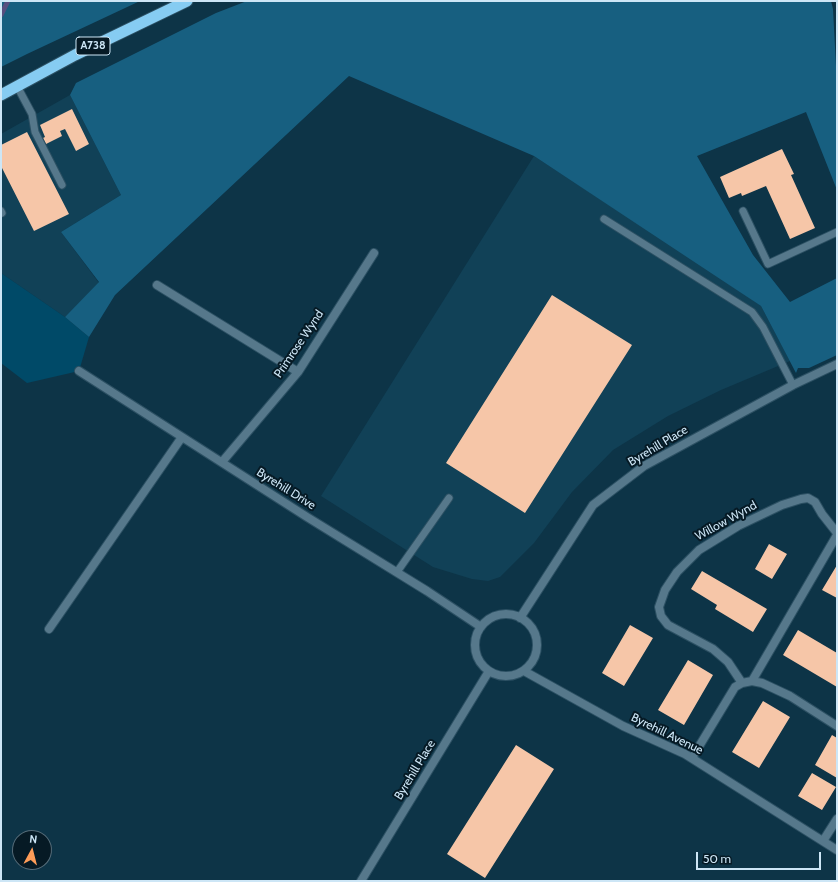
<!DOCTYPE html>
<html>
<head>
<meta charset="utf-8">
<style>
	body { margin:0 }
	#map { position:relative; width:838px; height:882px; overflow:hidden; background:#0d3447; font-family:Cabin,sans-serif }
	canvas { display:block }
	.frame { position:absolute; inset:0; border:2px solid #cde6f6; pointer-events:none }
	.north { position:absolute; left:12px; top:830px; width:40px; height:40px; box-sizing:border-box; background:#061a25; border:1px solid #566c79; border-radius:50%; rotate:7deg; font-size:11px; font-weight:700; line-height:16px; text-align:center; color:#cde6f6 }
	.north::after { content:''; display:block; margin:auto; width:14px; height:18px; background:#fe9c58; clip-path:polygon(50% 0,100% 100%,50% 72%,0 100%) }
	.scale { position:absolute; left:696px; top:852px; width:125px; height:18px; box-sizing:border-box; border:2px solid #cde6f6; border-top:0; padding-left:5px; font-size:12px; line-height:14px; white-space:nowrap; color:#cde6f6; -webkit-text-stroke:3px #061a25; paint-order:stroke }
</style>
</head>
<body>
<div id="map">
<canvas width="838" height="882"></canvas>
<div class="frame"></div>
<div class="north">N</div>
<div class="scale">50 m</div>
</div>
<script>
const ctx = document.querySelector('canvas').getContext('2d');
ctx.lineJoin = 'round';
function fill(path, color) { ctx.fillStyle = color; ctx.fill(path, 'evenodd'); }
const toPath = rows => new Path2D(rows.map(r => 'M' + r).join(''));
function strokePath(path, color, width, dash) { ctx.strokeStyle = color; ctx.lineWidth = width; ctx.lineCap = dash ? 'butt' : 'round'; ctx.setLineDash(dash || []); ctx.stroke(path); }
function label(font, color, halo, rows, align = 'center') {
  ctx.font = font + ' Cabin,sans-serif'; ctx.lineWidth = 4; ctx.setLineDash([]); ctx.textBaseline = 'middle'; ctx.strokeStyle = halo; ctx.fillStyle = color; for (const [text, x, y, turn = 0] of rows) {
    ctx.save(); ctx.translate(x, y); ctx.rotate((+turn || 0) * Math.PI / 180); ctx.textAlign = isNaN(turn) ? turn : align; if (halo) ctx.strokeText(text, 0, 0); ctx.fillText(text, 0, 0); ctx.restore();
  }
}
fill(toPath([
	[70,95,121,195,61,232,99,283,65,317,1,273,1,134],
	[534,156,692,259,761,306,790,361,721,390,668,416,613,450,572,492,534,543,500,577,488,581,472,579,433,567,321,496]
]), '#114157');
fill(toPath([
	[1,273,65,317,89,337,79,371,27,383,1,363]
]), '#004a68');
fill(toPath([
	[1,1,140,1,27,54,1,67],
	[247,1,831,1,833,9,837,85,837,190,806,112,697,156,753,255,790,302,837,278,837,355,809,368,798,368,796,373,761,306,534,156,349,76,115,295,89,337,65,317,99,282,61,232,121,195,70,95,76,83,216,13]
]), '#175f80');
strokePath(toPath([
	[1,15,8,1]
]), '#574e7f', 5);
fill(toPath([
	[72,109,89,144,76,151,65,129,60,131,62,136,46,144,43,138,45,137,40,125],
	[27,132,69,214,34,231,1,166,1,145],
	[782,149,794,174,791,175,815,228,790,239,766,186,742,196,741,193,729,198,720,177],
	[552,295,632,345,525,513,446,463],
	[769,544,787,554,772,579,755,569],
	[837,565,837,598,822,590],
	[702,571,767,609,753,632,715,609,717,605,691,589],
	[630,625,653,638,624,686,602,673],
	[798,630,837,653,837,687,783,655],
	[688,660,713,675,684,725,658,710],
	[763,701,790,717,759,768,732,752],
	[832,735,837,738,837,778,815,765],
	[516,745,554,769,485,878,447,854],
	[812,773,836,787,822,810,798,796]
]), '#f6c6a8');
const service = toPath([
	[17,86,32,114,35,132,62,185],
	[1,211,2,213],
	[743,211,768,264,837,232],
	[604,219,752,312,763,327,793,385],
	[397,572,449,498]
]);
const minor = toPath([
	[157,285,298,372],
	[79,371,307,517,427,591,481,627],
	[222,462,298,372,374,253],
	'475 645a31 31 0 1 1 62 0a31 31 0 1 1-62 0Z',
	[520,618,593,505,644,466,793,385,837,364],
	[49,629,182,437],
	[524,671,623,726,685,754,837,850],
	[752,681,837,535],
	[742,683,728,662,713,649,668,625,661,616,659,607,665,590,677,572,699,550,738,526,782,505,801,499,808,498,815,502,822,514,837,533],
	[692,758,735,687,742,683,752,681,762,683,790,696,837,726],
	[823,841,837,819],
	[361,881,489,671]
]);
const trunk = toPath([
	[1,95,75,55,187,1]
]);
strokePath(service, '#2c5063', 9);
strokePath(minor, '#2c5063', 10);
strokePath(trunk, '#2c5063', 13);
strokePath(service, '#56788b', 7);
strokePath(minor, '#56788b', 8);
strokePath(trunk, '#86ccf2', 11);
for (const [x, y, w] of [
	[93,46,34]
]) { const box = new Path2D(); box.roundRect(x - w / 2, y - 9, w, 18, 3); ctx.fillStyle = '#061a25'; ctx.fill(box); strokePath(box, '#cde6f6', 1); }
label('bold 11px', '#cde6f6', null, [
	["A738",93,46]
]);
label('12px', '#cde6f6', '#061a25', [
	["Primrose Wynd",299,344,-56],
	["Byrehill Place",658,446,-31],
	["Byrehill Drive",286,489,32],
	["Willow Wynd",726,521,-29],
	["Byrehill Avenue",667,734,26],
	["Byrehill Place",415,770,-59]
]);
</script>
</body>
</html>
